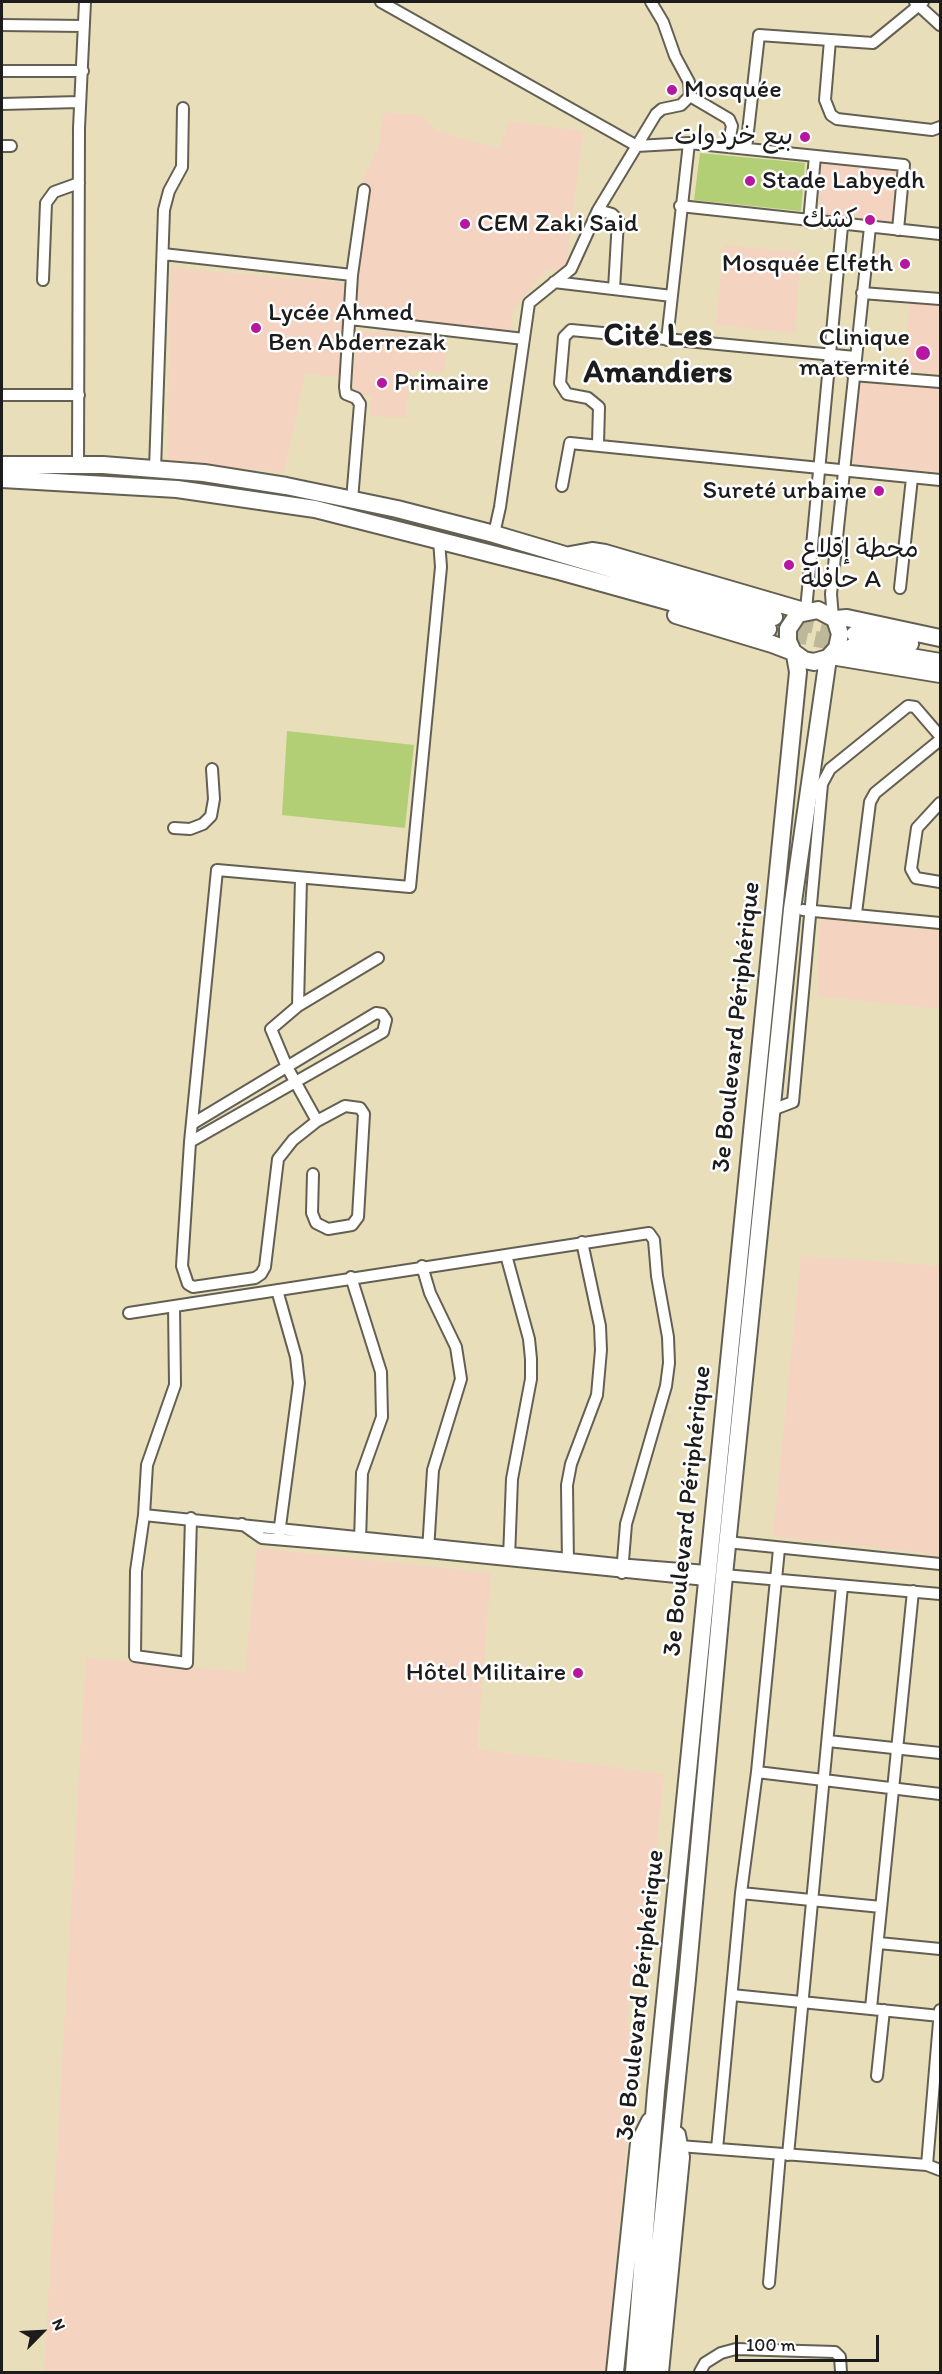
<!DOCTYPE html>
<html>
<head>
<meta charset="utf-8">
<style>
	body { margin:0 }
	#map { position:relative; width:942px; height:2374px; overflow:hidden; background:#e8deba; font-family:Itim,sans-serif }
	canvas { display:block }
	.frame { position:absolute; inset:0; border:3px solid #1c1c1c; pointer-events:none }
	.north { position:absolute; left:12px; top:2302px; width:60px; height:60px; -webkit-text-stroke:4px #fff; paint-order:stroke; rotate:66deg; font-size:16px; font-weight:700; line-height:24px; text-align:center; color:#1c1c1c }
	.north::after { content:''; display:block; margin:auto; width:21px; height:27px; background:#1c1c1c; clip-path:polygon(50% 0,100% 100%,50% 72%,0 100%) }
	.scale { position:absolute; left:735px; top:2335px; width:144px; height:27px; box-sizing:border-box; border:3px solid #1c1c1c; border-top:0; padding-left:8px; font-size:18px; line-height:21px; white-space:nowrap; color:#1c1c1c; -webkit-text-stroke:4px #fff; paint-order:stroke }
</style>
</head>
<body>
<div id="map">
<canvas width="942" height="2374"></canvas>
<div class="frame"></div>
<div class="north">N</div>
<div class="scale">100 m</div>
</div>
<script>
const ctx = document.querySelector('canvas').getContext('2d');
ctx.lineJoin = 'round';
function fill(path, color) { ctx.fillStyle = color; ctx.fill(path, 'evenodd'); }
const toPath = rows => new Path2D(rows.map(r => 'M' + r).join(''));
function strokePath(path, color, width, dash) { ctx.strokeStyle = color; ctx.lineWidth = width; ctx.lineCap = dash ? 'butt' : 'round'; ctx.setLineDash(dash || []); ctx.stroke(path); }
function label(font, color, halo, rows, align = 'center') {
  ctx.font = font + ' Itim,"Playpen Sans Arabic",sans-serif'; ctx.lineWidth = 5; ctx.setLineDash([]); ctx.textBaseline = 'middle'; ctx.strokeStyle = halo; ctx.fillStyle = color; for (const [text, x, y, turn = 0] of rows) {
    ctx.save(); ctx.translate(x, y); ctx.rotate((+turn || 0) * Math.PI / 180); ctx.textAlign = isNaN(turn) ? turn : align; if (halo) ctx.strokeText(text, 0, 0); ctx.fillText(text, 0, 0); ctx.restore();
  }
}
fill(toPath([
	[384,112,421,116,438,131,499,149,509,121,583,131,565,273,547,269,513,310,510,334,347,317,363,180,379,144],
	[823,160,899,169,894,226,818,218],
	[724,245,801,252,795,333,716,325],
	[171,268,346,283,339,377,305,374,284,473,167,459],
	[910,299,940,301,940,374,904,370],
	[356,330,448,339,444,373,412,370,405,418,370,416,371,397,353,393],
	[859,381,940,388,940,472,853,464],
	[820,919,940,931,940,1009,817,996],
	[801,1256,940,1266,940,1555,773,1536],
	[257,1548,491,1573,477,1749,664,1774,643,1971,631,1981,627,2025,636,2036,636,2047,605,2372,44,2372,86,1658,245,1672]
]), '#f5d3c1');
fill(toPath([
	[700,153,805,163,801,211,694,200],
	[287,731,414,745,405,828,282,815]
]), '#b2cf75');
strokePath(toPath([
	[774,617,851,634],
	[768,629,850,646]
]), '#bfb79a', 16, [16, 8]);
const minor = toPath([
	[381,2,637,146,689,143],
	[915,2,940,25],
	[2,25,83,26],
	[830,40,825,100,831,115,837,119,932,130,940,127],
	[2,71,83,71],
	[690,96,729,119,732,126,728,147],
	[2,104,79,102],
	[2,146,11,146],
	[746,149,759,35,873,43,923,2],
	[680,206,940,234],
	[598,210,612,214,618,220,614,289],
	[809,222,815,156],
	[163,254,352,275],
	[43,280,46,203,54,192,79,183],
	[554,282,672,296],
	[862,293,940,299],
	[350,319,524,339],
	[667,340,689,143,904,165,898,230],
	[853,375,940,382],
	[2,395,79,395],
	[598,444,599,407,588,398,567,394,560,383,564,337,571,330,855,357],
	[78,465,79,128,85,2],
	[155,469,164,210,169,191,182,167,183,108],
	[562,486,570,443,940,480],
	[352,500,360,404,356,398,346,394,345,387,352,275,364,190],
	[494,534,500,507,529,303,571,269,598,210,656,114,662,109,681,105,690,96,689,82,675,56,663,22,651,2],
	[900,588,912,478],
	[806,610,842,226],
	[833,618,831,594,870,227],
	[940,803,917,828,911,869,916,878,940,882],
	[174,828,190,829,203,824,211,816,214,799,212,769],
	[803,910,940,923],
	[856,913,870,802,875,793,940,740],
	[378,958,298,1006,271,1029,287,1067,317,1121,293,1140,278,1159,265,1267,261,1274,255,1278,193,1287,188,1284,182,1266,190,1142,217,870,410,887,441,567,439,540],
	[298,1006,301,878],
	[772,1110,793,1102,822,784,830,769,908,706,915,707,940,736],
	[190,1142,383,1032,386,1020,382,1014,376,1013,192,1124],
	[313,1174,312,1213,316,1223,328,1229,352,1225,358,1217,364,1114,360,1108,345,1106,317,1121],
	[506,1255,529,1339,531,1359,531,1379,512,1479,509,1558],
	[422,1266,430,1293,456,1347,461,1379,433,1470,428,1551],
	[351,1277,381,1372,382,1417,362,1473,360,1542],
	[277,1290,296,1357,299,1383,279,1534],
	[174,1306,175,1385,147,1465,144,1515,136,1571,135,1656,187,1663,191,1518],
	[129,1313,649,1233,654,1240,657,1276,668,1337,669,1363,666,1386,626,1524,622,1573],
	[144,1515,617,1564,707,1571],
	[242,1524,262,1538,428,1552,706,1580],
	[727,1542,940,1564],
	[568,1564,567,1485,571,1464,597,1395,601,1350,600,1326,582,1242],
	[724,1575,940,1594],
	[828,1741,940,1753],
	[757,1772,940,1794],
	[741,1893,881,1907],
	[879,1943,940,1949],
	[732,1995,940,2016],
	[871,2008,913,1591],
	[877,2076,884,2010],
	[679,2146,927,2165,940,2170],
	[717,2149,741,1893,757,1772,779,1549],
	[788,2155,842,1586],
	[927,2165,940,2010],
	[769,2283,780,2154],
	[700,2372,705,2363,721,2353,736,2349,835,2352,840,2357,841,2372]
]);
const trunk = toPath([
	[2,465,103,465,204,473,286,486,397,509,494,534,774,617],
	[2,479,177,489,315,509,559,571,768,629],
	[570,555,592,551,605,553,804,611],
	[676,615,772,644,793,652,804,660,814,662,828,658,837,648,840,634,835,619,818,610,798,614,788,629,788,641,793,652],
	[835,619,847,618,940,638],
	[855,634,910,644],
	[852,647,940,662],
	[831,656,940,674],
	[615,2372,639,2143,650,2121],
	[634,2372,656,2091,798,672,795,655],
	[647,2372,687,1979,724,1575,792,909,828,658],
	[660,2372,681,2157,677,2135]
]);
strokePath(minor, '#636053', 14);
strokePath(trunk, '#636053', 20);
strokePath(minor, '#fff', 10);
strokePath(trunk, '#fff', 16);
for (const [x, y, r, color] of [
	[672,90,6,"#b5179e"],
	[805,137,6,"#b5179e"],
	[750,181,6,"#b5179e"],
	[870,220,6,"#b5179e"],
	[465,224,6,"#b5179e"],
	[905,264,6,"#b5179e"],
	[256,328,6,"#b5179e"],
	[923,353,8,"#b5179e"],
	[382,383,6,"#b5179e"],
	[879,491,6,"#b5179e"],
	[789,565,6,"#b5179e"],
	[578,1673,6,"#b5179e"]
]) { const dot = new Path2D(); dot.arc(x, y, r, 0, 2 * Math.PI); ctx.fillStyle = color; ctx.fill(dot); strokePath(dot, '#fff', 2); }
label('26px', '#1c1c1c', '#fff', [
	["Mosquée",684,90],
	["بيع خردوات",793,137,"right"],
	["Stade Labyedh",762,181],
	["كشك",858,220,"right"],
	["CEM Zaki Said",477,224],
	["Mosquée Elfeth",893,264,"right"],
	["Lycée Ahmed",268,313],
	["Ben Abderrezak",268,343],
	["Clinique",910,338,"right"],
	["maternité",910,368,"right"],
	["Primaire",394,383],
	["Sureté urbaine",867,491,"right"],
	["محطة إقلاع",801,550],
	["حافلة A",801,580],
	["Hôtel Militaire",566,1673,"right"]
], 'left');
label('26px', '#1c1c1c', '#fff', [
	["3e Boulevard Périphérique",737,1027,-84],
	["3e Boulevard Périphérique",688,1511,-84],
	["3e Boulevard Périphérique",641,1995,-84]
]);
label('bold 32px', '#1c1c1c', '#fff', [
	["Cité Les",658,337],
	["Amandiers",658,374]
]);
</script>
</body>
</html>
